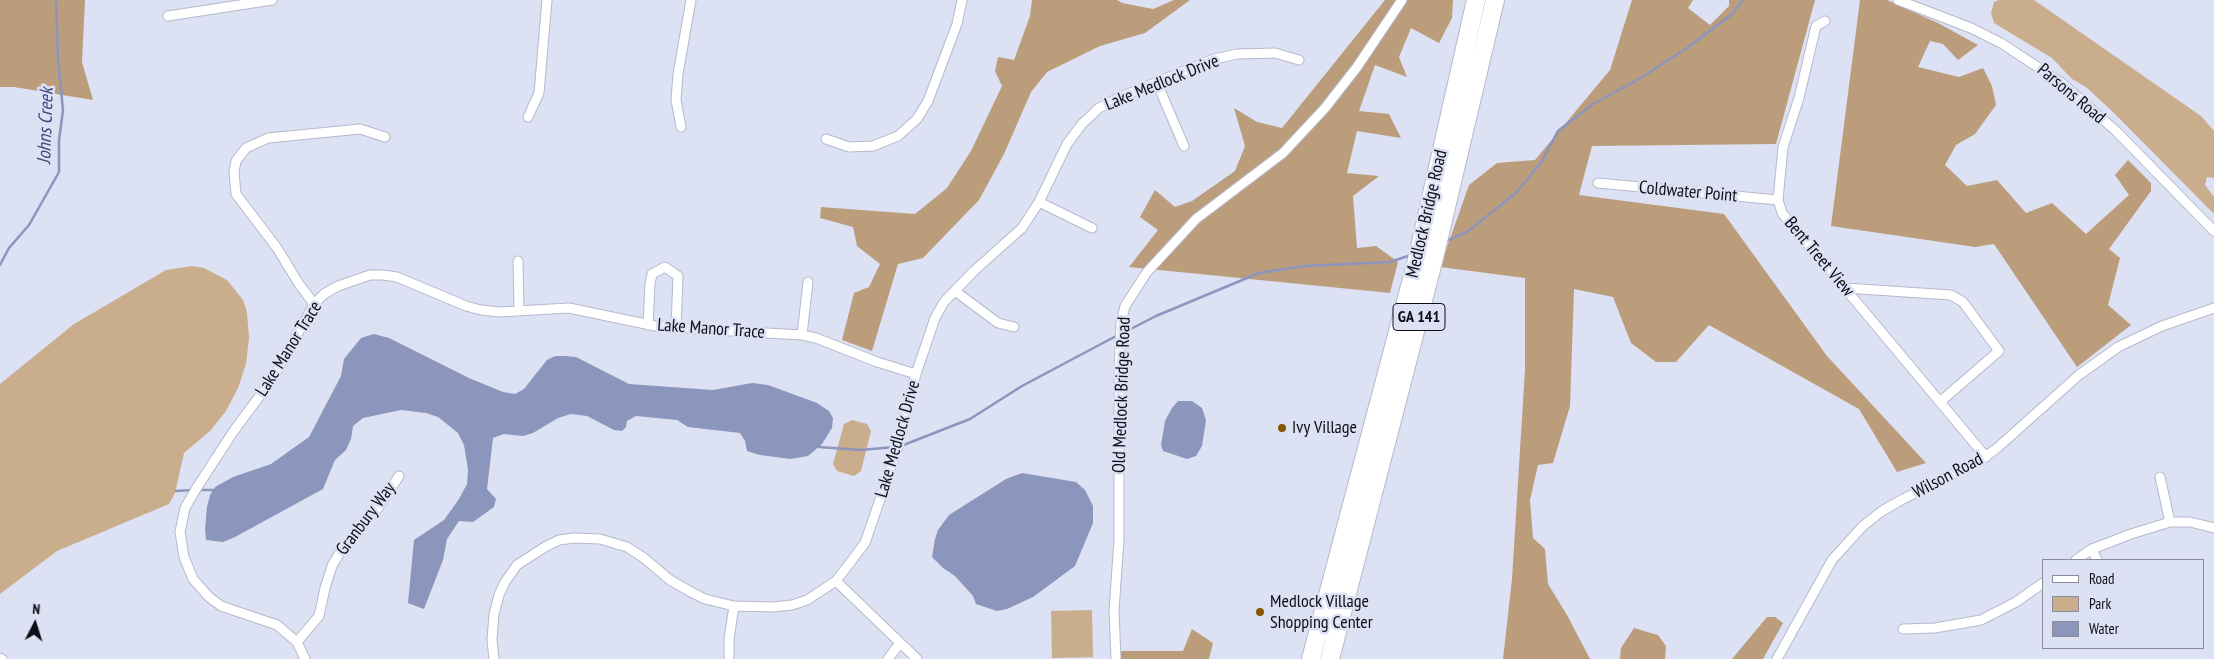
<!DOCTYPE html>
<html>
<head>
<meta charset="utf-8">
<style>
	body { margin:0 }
	#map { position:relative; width:2214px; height:659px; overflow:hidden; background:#dce1f3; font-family:"PT Sans Narrow",sans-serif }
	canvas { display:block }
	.legend { position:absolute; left:2042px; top:559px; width:162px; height:90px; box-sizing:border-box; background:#dce1f3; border:1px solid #898d9a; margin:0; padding:6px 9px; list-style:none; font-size:15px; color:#0d0e15 }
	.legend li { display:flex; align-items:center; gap:10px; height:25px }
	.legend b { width:25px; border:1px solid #898d9a }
	.north { position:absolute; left:10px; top:599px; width:50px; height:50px; -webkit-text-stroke:4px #dce1f3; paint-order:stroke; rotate:5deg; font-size:14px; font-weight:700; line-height:20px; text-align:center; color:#0d0e15 }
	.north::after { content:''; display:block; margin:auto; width:18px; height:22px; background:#0d0e15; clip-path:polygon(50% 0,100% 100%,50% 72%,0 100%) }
</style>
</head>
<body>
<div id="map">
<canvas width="2214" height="659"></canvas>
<ul class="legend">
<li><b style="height:6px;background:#fff"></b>Road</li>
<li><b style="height:14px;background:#caad8c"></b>Park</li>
<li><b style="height:14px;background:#8c95bc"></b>Water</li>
</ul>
<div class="north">N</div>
</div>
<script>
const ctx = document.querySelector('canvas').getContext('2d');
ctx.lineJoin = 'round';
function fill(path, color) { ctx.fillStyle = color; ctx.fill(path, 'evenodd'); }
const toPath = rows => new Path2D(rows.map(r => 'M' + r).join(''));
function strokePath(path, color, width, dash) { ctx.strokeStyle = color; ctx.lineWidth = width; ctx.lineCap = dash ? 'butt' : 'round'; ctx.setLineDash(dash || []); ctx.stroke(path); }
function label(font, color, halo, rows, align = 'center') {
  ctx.font = font + ' "PT Sans Narrow",sans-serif'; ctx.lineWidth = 5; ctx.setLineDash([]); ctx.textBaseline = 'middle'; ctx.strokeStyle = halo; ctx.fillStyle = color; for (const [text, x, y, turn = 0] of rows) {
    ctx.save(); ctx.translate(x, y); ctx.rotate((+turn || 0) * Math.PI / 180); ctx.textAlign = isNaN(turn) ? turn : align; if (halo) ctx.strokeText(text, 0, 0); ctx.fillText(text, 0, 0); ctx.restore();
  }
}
fill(toPath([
	[1999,0,2034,0,2201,116,2214,131,2214,178,2207,177,2205,185,2214,197,2214,214,2114,113,2086,87,2072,79,2052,58,1994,23,1991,13,1994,2],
	[192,266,204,268,227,280,243,300,247,312,249,338,246,364,238,388,226,411,210,431,184,453,175,493,169,504,57,551,0,594,0,384,74,324,166,270],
	[852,420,867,424,871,431,861,471,854,476,837,471,833,464,844,424],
	[1092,610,1093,657,1052,658,1051,611]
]), '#caad8c');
fill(toPath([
	[0,0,85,0,82,62,93,100,14,87,0,87],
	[1032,0,1117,0,1122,3,1153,9,1174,0,1190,0,1145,33,1100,46,1047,72,1031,92,1004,154,979,200,923,258,898,264,872,351,842,340,854,293,869,287,880,264,857,246,853,227,820,218,821,207,915,214,947,188,971,151,1002,86,995,71,998,57,1014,60,1030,16],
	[1385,0,1453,0,1452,18,1439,43,1411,28,1399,57,1407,77,1375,65,1359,111,1389,114,1401,138,1357,131,1347,173,1379,176,1353,196,1357,248,1376,246,1398,262,1390,293,1129,267,1158,230,1140,217,1155,190,1175,207,1192,201,1235,171,1245,146,1234,108,1257,122,1282,128],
	[1632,0,1693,0,1688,8,1710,25,1729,6,1729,0,1815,0,1776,144,1592,146,1579,195,1724,214,1827,356,1926,463,1897,472,1859,409,1709,325,1676,362,1656,362,1631,343,1613,297,1574,289,1570,406,1553,463,1538,465,1530,500,1533,538,1545,549,1548,584,1567,615,1590,659,1503,659,1512,579,1525,369,1525,278,1440,267,1469,185,1497,163,1535,160,1610,70],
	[1860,0,1887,0,1938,23,1978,45,1958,60,1943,44,1930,41,1918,67,1959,77,1983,68,1992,86,1996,105,1975,134,1956,145,1945,165,1967,186,1997,180,2026,213,2052,203,2086,234,2129,195,2115,175,2128,160,2151,183,2151,191,2109,249,2120,258,2108,305,2131,325,2077,367,1994,244,1975,247,1831,226],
	[1767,617,1775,617,1783,623,1763,659,1732,659],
	[1634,628,1658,635,1666,646,1665,659,1620,659,1621,648],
	[1192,629,1213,643,1209,659,1120,659,1120,651,1183,651]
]), '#bb9d7b');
fill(toPath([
	[374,334,389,338,469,378,503,392,515,394,524,389,547,360,555,356,565,356,576,357,629,384,713,390,752,383,768,385,817,403,829,411,833,418,832,428,822,444,808,456,790,459,760,455,747,451,745,441,740,433,688,427,677,420,636,416,627,421,626,427,622,431,614,430,587,416,571,414,558,418,533,433,523,436,504,434,493,438,487,489,496,499,494,507,473,522,459,521,447,539,443,560,424,609,408,603,414,540,444,520,459,499,467,484,468,470,464,445,458,433,438,417,426,413,401,410,363,418,353,426,351,439,346,450,335,460,323,489,235,537,223,542,206,540,205,529,207,507,210,495,215,487,233,477,271,464,309,437,341,376,344,359,361,338],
	[1178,401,1192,401,1202,408,1206,420,1202,446,1196,456,1187,459,1163,451,1161,445,1165,421,1172,408],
	[1022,473,1076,482,1085,490,1093,506,1093,523,1075,566,1033,597,1007,609,997,611,976,604,973,596,955,576,943,568,932,557,935,539,938,530,949,515,1006,479]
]), '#8c95bc');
strokePath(toPath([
	[1446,241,1467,232,1516,193,1542,161,1558,131,1593,104,1639,79,1687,48,1732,14,1743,0],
	[0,265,9,248,29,225,59,172,59,140,63,110,58,59,56,0],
	[1123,333,1156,316,1259,273,1304,266,1390,262,1411,255],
	[901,446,970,419,1022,386,1118,335],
	[819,447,860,450,895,447],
	[200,490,213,490],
	[176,491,192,490]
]), '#8c95bc', 2.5);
const street = toPath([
	[1898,0,1971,28,2001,43,2062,83,2116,131,2214,231],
	[168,16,272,0],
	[1825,21,1816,26,1799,98,1783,147,1778,200,1782,213,1986,457],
	[1157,83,1184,146],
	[528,117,539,93,547,0],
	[681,127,676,100,678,74,691,0],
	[826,139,849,147,873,146,898,136,917,119,928,101,957,24,962,0],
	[1598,183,1778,200],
	[1039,202,1092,228],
	[518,261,519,310],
	[1845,288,1951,295,1963,302,1999,351,1941,401],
	[955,291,998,323,1014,327],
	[314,304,299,284,277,248,236,194,234,172,236,161,246,148,268,138,360,129,385,137],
	[648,325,650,284,652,274,665,267,678,276,676,328],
	[802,335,808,282],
	[2160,477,2170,522],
	[2092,549,2097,560],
	[2076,560,2092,549,2131,534,2170,522,2190,522,2214,528],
	[836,581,917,659],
	[1903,629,1935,628,1981,620,2016,602,2043,583],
	[297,642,319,616,325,588,332,566,340,552,378,508,399,476],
	[0,658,2,659],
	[305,659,297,642,277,625,221,606,209,597,193,579,184,557,180,532,185,508,196,489,233,432,273,378,314,304,324,294,338,286,370,275,383,275,397,277,466,306,481,310,499,312,569,308,660,327,802,335,816,338,877,362,916,374],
	[494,659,492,640,494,614,499,595,505,582,517,565,545,547,559,540,574,538,600,539,627,547,644,558,670,580,691,592,705,599,734,606,772,607,792,605,807,600,836,581,865,543,898,447,916,374,935,318,944,302,974,271,1022,228,1039,202,1067,144,1082,124,1099,108,1118,98,1214,59,1237,54,1275,53,1299,60],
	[729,659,729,639,734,606],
	[888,659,900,643],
	[1116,659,1114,611,1119,539,1119,370,1121,323,1125,306,1147,272,1196,219,1283,153,1325,108,1357,67,1402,0],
	[1777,659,1832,560,1863,526,1882,511,1903,499,1976,463,1996,449,2079,375,2118,347,2162,326,2214,308]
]);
const highway = toPath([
	[1311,659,1417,260,1476,0],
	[1330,659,1434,258,1495,0]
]);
strokePath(street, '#b5b9cb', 11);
strokePath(highway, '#b5b9cb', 20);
strokePath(street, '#fff', 9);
strokePath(highway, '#fff', 18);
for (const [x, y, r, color] of [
	[1282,428,5,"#895600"],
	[1260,612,5,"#895600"]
]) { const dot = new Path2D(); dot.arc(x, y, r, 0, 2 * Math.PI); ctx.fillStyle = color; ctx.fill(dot); strokePath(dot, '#dce1f3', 2); }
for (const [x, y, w] of [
	[1419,317,52]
]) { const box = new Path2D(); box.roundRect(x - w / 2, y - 13.5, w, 27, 4); ctx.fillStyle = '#dce1f3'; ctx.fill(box); strokePath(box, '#0d0e15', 1); }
label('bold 16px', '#0d0e15', null, [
	["GA 141",1419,317]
]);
label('18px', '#0d0e15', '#dce1f3', [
	["Lake Medlock Drive",1162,83,-22],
	["Parsons Road",2071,94,40],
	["Coldwater Point",1688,192,5],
	["Medlock Bridge Road",1427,214,-77],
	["Bent Treet View",1819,257,50],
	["Lake Manor Trace",711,329,4],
	["Lake Manor Trace",289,349,-58],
	["Old Medlock Bridge Road",1122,395,-88],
	["Lake Medlock Drive",898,439,-74],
	["Wilson Road",1948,476,-28],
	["Granbury Way",366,519,-53]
]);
label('18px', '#0d0e15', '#dce1f3', [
	["Ivy Village",1292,428],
	["Medlock Village",1270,602],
	["Shopping Center",1270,623]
], 'left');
label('italic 19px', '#40487e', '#dce1f3', [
	["Johns Creek",46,126,-88]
]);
</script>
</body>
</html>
